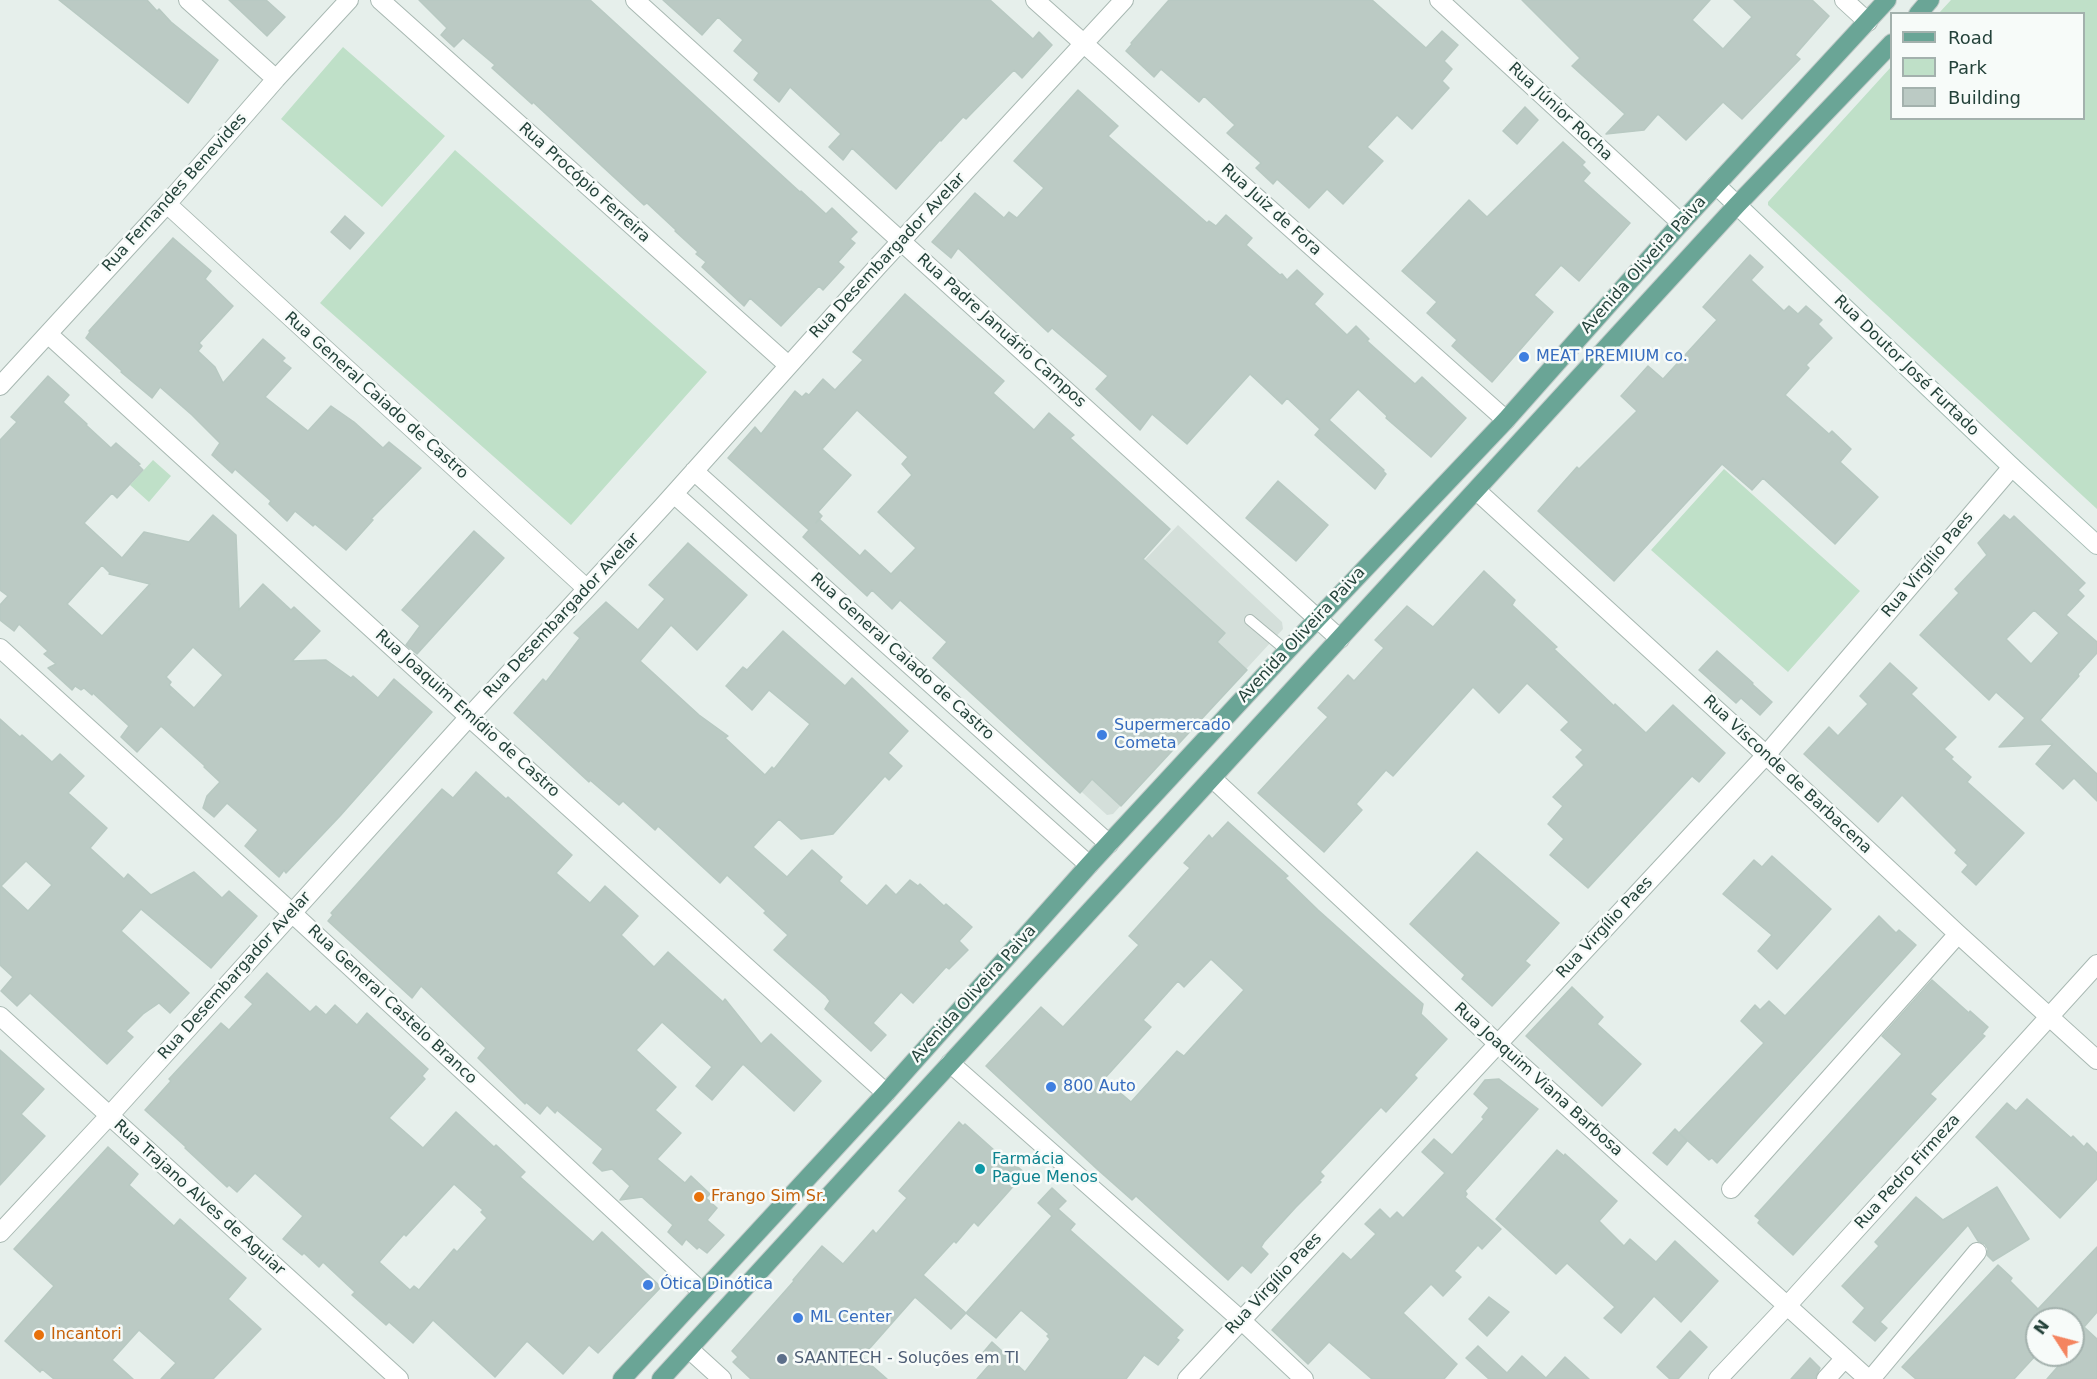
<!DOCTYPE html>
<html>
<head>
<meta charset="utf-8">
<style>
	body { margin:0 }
	#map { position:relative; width:2097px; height:1379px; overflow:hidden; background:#e6efeb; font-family:"DejaVu Sans",sans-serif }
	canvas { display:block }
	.legend { position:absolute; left:1890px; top:12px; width:195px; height:108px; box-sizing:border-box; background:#f7fbf9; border:2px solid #a3b1ad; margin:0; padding:8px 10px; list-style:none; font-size:18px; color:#24423a }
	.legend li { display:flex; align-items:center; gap:12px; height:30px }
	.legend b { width:30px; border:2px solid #a3b1ad }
	.north { position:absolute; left:2025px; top:1307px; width:60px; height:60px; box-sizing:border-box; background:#f7fbf9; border:2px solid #a3b1ad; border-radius:50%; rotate:306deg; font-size:16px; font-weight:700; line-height:24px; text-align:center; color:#24423a }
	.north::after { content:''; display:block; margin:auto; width:21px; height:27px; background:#f4845f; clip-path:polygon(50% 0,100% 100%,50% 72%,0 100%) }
</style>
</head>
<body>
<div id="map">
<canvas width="2097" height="1379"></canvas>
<ul class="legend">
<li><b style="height:8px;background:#6aa596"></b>Road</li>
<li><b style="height:16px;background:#bfe0c8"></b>Park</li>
<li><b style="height:16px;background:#bbcac4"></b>Building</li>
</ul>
<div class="north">N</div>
</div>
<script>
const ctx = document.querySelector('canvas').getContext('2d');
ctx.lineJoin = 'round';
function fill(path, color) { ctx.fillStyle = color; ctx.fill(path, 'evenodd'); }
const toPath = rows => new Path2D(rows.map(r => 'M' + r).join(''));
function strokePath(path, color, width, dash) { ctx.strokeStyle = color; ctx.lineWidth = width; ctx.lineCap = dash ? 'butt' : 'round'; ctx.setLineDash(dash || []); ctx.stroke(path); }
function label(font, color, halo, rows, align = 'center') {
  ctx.font = font + ' "DejaVu Sans",sans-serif'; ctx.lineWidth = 5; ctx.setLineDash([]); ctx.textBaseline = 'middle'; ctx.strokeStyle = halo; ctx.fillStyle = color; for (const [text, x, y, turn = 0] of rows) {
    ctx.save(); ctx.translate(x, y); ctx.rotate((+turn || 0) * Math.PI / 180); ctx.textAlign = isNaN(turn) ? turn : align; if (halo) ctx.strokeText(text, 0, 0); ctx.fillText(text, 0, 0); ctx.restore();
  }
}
fill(toPath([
	[1178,525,1282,622,1283,629,1113,814,1107,815,934,657,1022,559,1089,619]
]), '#d4dfda');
fill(toPath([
	[1951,0,2097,0,2097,509,1768,205,1768,202,1891,67,1892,118,2084,118,2084,14,1939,13],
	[343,47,445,136,382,207,281,119],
	[455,150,707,372,571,525,320,303],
	[153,460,171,476,149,502,130,485],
	[1724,469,1860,591,1788,672,1651,550]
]), '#bfe0c8');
const building = toPath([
	[59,0,147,0,157,11,159,9,171,22,218,60,188,103,59,0],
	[229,0,266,0,285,17,267,36,229,0],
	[419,0,590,0,800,192,801,191,826,214,832,208,857,232,850,239,855,243,838,262,844,267,823,290,819,286,781,326,750,298,744,306,702,267,706,262,696,254,698,252,675,231,676,230,647,203,644,205,533,102,532,104,492,68,495,65,463,38,454,47,441,35,447,28,419,0],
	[663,0,990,0,1033,39,1039,32,1052,45,1022,78,1014,70,966,119,963,117,941,141,940,140,896,189,852,148,843,160,829,147,841,134,790,87,779,102,754,80,759,73,734,51,743,40,718,17,702,35,663,0],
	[1169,0,1372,0,1426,48,1442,31,1458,45,1444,61,1452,69,1442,81,1449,88,1412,129,1397,115,1367,147,1383,161,1343,204,1327,189,1309,208,1277,179,1273,184,1256,168,1261,163,1227,133,1235,125,1204,96,1199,102,1161,69,1154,77,1126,51,1132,44,1131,43,1169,0],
	[1522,0,1710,0,1692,20,1723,49,1752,17,1734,0,1812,0,1829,16,1795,55,1800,59,1742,119,1723,102,1686,140,1658,114,1644,130,1606,134,1625,114,1572,66,1580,58,1522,0],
	[1078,90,1118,126,1108,136,1207,223,1209,221,1216,226,1226,215,1252,238,1246,245,1280,275,1282,274,1287,280,1297,270,1323,294,1314,304,1347,335,1356,326,1369,339,1367,341,1415,384,1422,377,1466,418,1431,457,1386,418,1387,416,1358,389,1329,420,1384,470,1383,471,1386,474,1375,489,1315,435,1320,429,1287,398,1282,404,1250,374,1187,444,1152,414,1140,430,1096,389,1108,376,1052,328,1048,332,958,248,951,258,932,242,975,193,1004,218,1009,212,1017,218,1044,188,1014,161,1078,90],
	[1525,107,1538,120,1517,144,1503,131,1525,107],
	[1563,142,1585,162,1582,165,1590,173,1583,181,1630,223,1579,281,1561,265,1534,295,1553,312,1492,382,1452,346,1457,340,1427,313,1437,302,1402,271,1469,200,1487,217,1563,142],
	[345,216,364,233,350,249,331,232,345,216],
	[173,238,211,271,205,279,233,306,199,343,202,346,198,351,215,367,223,383,263,339,285,358,282,361,291,368,265,397,308,431,331,406,354,422,383,448,389,442,421,468,371,519,373,520,346,550,315,524,313,526,295,511,287,521,269,504,271,501,235,469,232,473,212,455,220,443,192,415,160,387,152,398,121,372,122,371,86,338,90,332,89,331,173,238],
	[1750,255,1763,267,1751,280,1784,311,1789,306,1798,314,1806,306,1822,320,1818,324,1832,338,1806,365,1809,368,1785,395,1829,434,1832,431,1851,449,1840,462,1878,497,1835,544,1763,478,1752,490,1722,464,1614,581,1538,511,1577,467,1579,469,1637,411,1621,396,1648,366,1663,379,1717,320,1703,307,1750,255],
	[905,294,1004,381,993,393,1034,430,1049,413,1074,435,1070,438,1170,529,1143,559,1225,633,1217,642,1247,670,1121,806,1092,779,1080,793,933,658,947,642,900,600,892,609,872,590,867,596,803,537,809,530,728,458,755,427,761,434,795,391,802,397,806,393,809,395,823,379,835,390,863,360,853,352,905,294],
	[857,410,908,457,902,464,912,475,878,512,916,548,891,574,865,550,860,556,819,519,816,523,822,516,818,512,851,475,822,449,857,410],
	[48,376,69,395,63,402,87,424,86,425,111,448,116,443,140,464,138,465,143,470,117,498,112,493,84,523,122,558,144,532,189,542,213,515,236,535,239,610,263,584,291,610,294,607,320,631,292,661,326,660,351,678,353,676,378,698,394,679,432,712,340,816,286,873,284,870,279,877,245,846,258,830,227,803,214,817,203,808,207,796,220,782,204,767,205,766,161,726,137,752,121,737,129,726,93,693,92,695,84,688,81,690,75,686,72,690,48,668,56,664,44,654,48,651,19,624,14,631,0,620,0,605,8,596,0,590,0,440,17,422,11,417,48,376],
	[102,565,110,573,109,574,150,584,102,636,67,604,102,565],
	[193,647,223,675,194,708,169,685,171,682,166,677,193,647],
	[1278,481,1328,525,1296,561,1246,518,1278,481],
	[2004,515,2010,520,2014,516,2085,583,2078,590,2084,596,2066,615,2097,642,2097,653,2078,674,2079,676,2040,720,2097,774,2097,801,2074,778,2063,789,2036,764,2053,744,1999,747,2025,718,1996,692,1989,700,1920,635,1959,593,1955,589,1987,555,1978,543,2004,515],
	[2034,610,2059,633,2031,664,2006,639,2034,610],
	[474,531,504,558,417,654,406,645,420,626,402,610,474,531],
	[688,543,747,595,697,650,671,625,640,661,699,715,728,736,725,738,765,775,772,767,774,769,810,724,769,690,752,710,726,686,743,667,747,670,783,631,845,686,852,678,908,731,888,753,902,766,889,780,885,776,833,834,801,839,779,819,753,847,787,877,812,850,842,877,839,881,867,906,886,885,896,895,910,880,918,886,920,884,944,906,946,904,972,927,959,941,968,950,949,969,946,967,913,1003,901,992,873,1023,886,1035,871,1051,825,1009,830,1001,826,996,774,950,788,935,764,913,766,911,727,875,720,883,658,826,655,830,623,801,619,805,590,780,589,782,514,713,543,679,546,682,580,638,574,633,606,602,638,630,665,599,649,585,688,543],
	[1484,571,1515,600,1512,605,1557,647,1554,649,1614,706,1615,704,1646,733,1673,705,1725,753,1699,782,1692,776,1588,888,1550,855,1564,839,1548,824,1563,806,1553,797,1584,765,1576,757,1583,750,1561,730,1569,722,1527,683,1499,713,1473,687,1393,776,1386,770,1356,804,1362,810,1324,852,1258,793,1328,717,1318,708,1348,675,1354,681,1384,648,1375,640,1407,606,1433,627,1484,571],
	[1717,651,1753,683,1752,684,1772,702,1760,715,1741,698,1736,703,1699,670,1717,651],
	[1890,663,1917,688,1911,694,1956,737,1944,749,1953,757,1951,759,1971,777,1967,782,2024,833,1976,885,1962,872,1968,865,1955,853,1957,850,1902,795,1878,822,1804,754,1829,727,1838,736,1868,704,1860,696,1890,663],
	[0,719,20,737,22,735,52,762,60,754,84,776,68,793,107,828,90,848,124,879,128,874,151,895,194,872,222,898,229,891,257,916,211,968,141,909,121,931,189,993,170,1013,159,1003,143,1014,126,1031,133,1037,107,1064,30,993,17,1006,1,991,13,977,0,965,0,719],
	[26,861,52,885,28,911,1,886,26,861],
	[476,772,506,799,508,797,572,855,556,873,590,903,605,886,638,916,621,935,654,967,668,952,723,1002,725,999,761,1044,771,1034,821,1081,794,1111,743,1064,712,1100,696,1086,712,1067,662,1022,636,1050,676,1087,655,1110,681,1133,657,1159,685,1183,691,1176,710,1194,706,1198,717,1208,707,1220,724,1235,707,1253,699,1247,697,1249,686,1239,682,1245,668,1232,673,1225,642,1197,620,1200,630,1186,612,1169,602,1171,593,1163,603,1149,557,1110,555,1113,547,1105,540,1114,526,1102,525,1104,478,1058,486,1048,421,986,412,998,328,921,333,915,331,913,442,789,453,798,476,772],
	[1228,822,1288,876,1285,878,1318,910,1423,1004,1421,1014,1447,1039,1414,1075,1417,1078,1386,1112,1381,1107,1320,1172,1324,1176,1319,1181,1321,1182,1296,1207,1264,1242,1261,1247,1268,1254,1251,1273,1242,1265,1228,1280,1136,1196,1132,1200,1097,1169,986,1066,1041,1007,1063,1027,1139,945,1129,936,1190,868,1184,863,1209,835,1212,839,1228,822],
	[1211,959,1244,990,1184,1056,1177,1051,1131,1102,1104,1079,1151,1027,1143,1020,1178,981,1184,987,1211,959],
	[1477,852,1559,923,1525,961,1530,965,1492,1006,1462,979,1465,975,1410,924,1477,852],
	[1772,856,1831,909,1777,969,1758,951,1772,935,1723,894,1754,860,1762,867,1772,856],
	[1879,916,1896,933,1899,930,1916,945,1717,1163,1712,1158,1709,1160,1679,1133,1764,1043,1741,1021,1755,1005,1760,1010,1769,1001,1785,1016,1879,916],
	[267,973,310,1012,316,1006,326,1015,335,1005,357,1025,367,1013,428,1069,422,1076,425,1079,389,1118,423,1148,456,1112,494,1147,496,1145,525,1172,520,1177,593,1242,602,1232,661,1287,598,1353,589,1345,563,1374,527,1341,495,1377,433,1320,413,1343,389,1322,386,1325,352,1295,355,1292,323,1262,319,1267,304,1253,302,1255,283,1239,303,1216,255,1173,237,1192,229,1185,227,1187,185,1148,186,1147,145,1110,171,1081,169,1079,221,1023,229,1030,253,1004,245,997,267,973],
	[454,1184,483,1210,481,1212,487,1218,457,1252,454,1249,419,1290,414,1286,410,1290,379,1262,404,1234,406,1236,454,1184],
	[1932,980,1969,1013,1970,1011,1988,1027,1982,1034,1985,1036,1930,1094,1936,1099,1793,1255,1758,1223,1760,1220,1755,1216,1902,1054,1882,1036,1932,980],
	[1572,987,1603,1017,1597,1024,1641,1064,1602,1106,1526,1036,1572,987],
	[0,1050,44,1089,21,1114,45,1136,0,1185,0,1050],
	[1499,1079,1538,1109,1465,1191,1467,1194,1465,1197,1501,1229,1482,1249,1478,1245,1454,1271,1461,1277,1443,1296,1431,1284,1403,1313,1457,1364,1444,1379,1372,1379,1329,1342,1308,1364,1272,1330,1343,1253,1351,1260,1376,1234,1365,1224,1380,1209,1390,1219,1397,1212,1403,1218,1445,1173,1422,1152,1434,1139,1452,1155,1484,1119,1482,1117,1489,1108,1474,1094,1485,1080,1499,1079],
	[2027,1099,2071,1138,2073,1136,2084,1147,2087,1143,2097,1153,2097,1179,2060,1218,1976,1137,2007,1103,2016,1111,2027,1099],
	[959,1122,963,1126,965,1124,1004,1159,1006,1157,1025,1173,978,1226,974,1222,956,1243,954,1241,923,1275,966,1313,951,1329,915,1297,862,1357,887,1379,751,1379,733,1362,738,1357,732,1351,794,1281,793,1280,822,1246,843,1264,873,1230,876,1234,907,1198,899,1191,959,1122],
	[1675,1129,1687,1141,1667,1165,1653,1153,1675,1129],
	[108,1147,138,1174,129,1185,174,1226,180,1219,246,1278,228,1299,261,1329,213,1379,161,1379,176,1363,139,1330,112,1360,133,1379,54,1379,42,1369,40,1372,5,1341,54,1286,14,1249,108,1147],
	[1557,1150,1564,1156,1565,1154,1617,1201,1599,1221,1624,1246,1630,1239,1656,1262,1675,1241,1718,1281,1681,1322,1654,1296,1621,1333,1604,1318,1615,1307,1567,1263,1556,1274,1496,1219,1557,1150],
	[1997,1187,2029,1239,1993,1261,1987,1255,1988,1249,1985,1244,1978,1241,1968,1225,1880,1322,1887,1328,1875,1341,1853,1322,1865,1308,1842,1286,1879,1246,1875,1242,1916,1197,1943,1220,1997,1187],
	[1052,1188,1066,1201,1058,1209,1075,1224,1070,1230,1183,1330,1176,1338,1179,1340,1158,1365,1144,1355,1126,1379,977,1379,990,1364,981,1355,992,1342,1025,1372,1050,1339,1047,1336,1049,1334,1021,1310,996,1338,966,1313,1052,1216,1038,1203,1052,1188],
	[2097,1247,2097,1312,2084,1327,2097,1339,2097,1379,2047,1379,2068,1355,2073,1355,2073,1319,2037,1319,2037,1354,2014,1379,1916,1379,1902,1367,1998,1265,2012,1278,2010,1281,2037,1308,2037,1310,2097,1247],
	[1489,1297,1509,1312,1487,1336,1469,1319,1489,1297],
	[1690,1331,1707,1347,1678,1379,1670,1379,1657,1367,1690,1331],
	[1478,1346,1507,1373,1522,1356,1546,1378,1565,1357,1589,1379,1489,1379,1466,1358,1478,1346],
	[1810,1358,1820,1368,1815,1379,1791,1379,1810,1358]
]);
fill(building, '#bbcac4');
strokePath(building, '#b8c9c2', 1.5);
const lane = toPath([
	[1250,620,1287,651]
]);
const street = toPath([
	[188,0,276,79],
	[380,0,788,365],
	[635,0,1340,639],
	[1035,0,1506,420],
	[1439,0,1681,223],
	[1844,0,1868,22],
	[167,204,586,588],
	[48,334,469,717,886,1093],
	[0,386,167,204,276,79,349,0],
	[694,471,1109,844],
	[1477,491,1766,755,1958,934,2097,1060],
	[674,494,1089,865],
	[0,648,279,901,702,1292],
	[1212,778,1498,1044,1868,1379],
	[0,1016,399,1379],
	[950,1063,1241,1320,1304,1379],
	[1731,1189,1958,934],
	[0,1233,109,1116,469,717,663,506,878,266,1124,0],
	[689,1349,722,1379],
	[1187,1379,1766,755,2012,467],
	[1718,1379,1786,1307,2097,964],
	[1826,1379,1845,1358],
	[1871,1379,1977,1252]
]);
const secondary = toPath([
	[1716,185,2012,467,2097,545]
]);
const primary = toPath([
	[1918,14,1930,0],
	[622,1379,886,1093,1089,865,1287,651,1506,420,1681,223,1887,0],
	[661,1379,1737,205,1892,43]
]);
strokePath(lane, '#a8b8b2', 12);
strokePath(street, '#a8b8b2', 20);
strokePath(secondary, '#a4bbb3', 20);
strokePath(primary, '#c2cac8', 20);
strokePath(lane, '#fff', 10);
strokePath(street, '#fff', 18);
strokePath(secondary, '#fff', 18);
strokePath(primary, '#6aa596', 18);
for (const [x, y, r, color] of [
	[1524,357,6,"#3f7fe0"],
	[1102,735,6,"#3f7fe0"],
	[1051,1087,6,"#3f7fe0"],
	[980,1169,6,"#0f9aa8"],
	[699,1197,6,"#e8710a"],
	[648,1285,6,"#3f7fe0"],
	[798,1318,6,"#3f7fe0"],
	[39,1335,6,"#e8710a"],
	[782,1359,6,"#5c6f8a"]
]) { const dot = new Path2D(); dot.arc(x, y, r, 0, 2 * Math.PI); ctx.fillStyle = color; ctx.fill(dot); strokePath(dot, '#f7fbf9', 2); }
label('16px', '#24423a', '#f7fbf9', [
	["Rua Júnior Rocha",1560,112,43],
	["Rua Procópio Ferreira",584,183,42],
	["Rua Fernandes Benevides",175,193,-48],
	["Rua Juiz de Fora",1271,210,42],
	["Rua Desembargador Avelar",888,256,-47],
	["Avenida Oliveira Paiva",1644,265,-48],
	["Rua Padre Januário Campos",1001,331,42],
	["Rua Doutor José Furtado",1906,366,44],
	["Rua General Caiado de Castro",376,396,42],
	["Rua Virgílio Paes",1928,565,-50],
	["Rua Desembargador Avelar",562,616,-47],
	["Avenida Oliveira Paiva",1302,635,-47],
	["Rua General Caiado de Castro",902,657,42],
	["Rua Joaquim Emídio de Castro",467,714,42],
	["Rua Visconde de Barbacena",1787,775,43],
	["Rua Virgílio Paes",1605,928,-47],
	["Rua Desembargador Avelar",235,976,-48],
	["Avenida Oliveira Paiva",974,994,-48],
	["Rua General Castelo Branco",392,1005,43],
	["Rua Joaquim Viana Barbosa",1538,1080,42],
	["Rua Pedro Firmeza",1908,1172,-48],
	["Rua Trajano Alves de Aguiar",199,1198,42],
	["Rua Virgílio Paes",1274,1284,-47]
]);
label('16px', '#366cbe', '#f7fbf9', [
	["MEAT PREMIUM co.",1536,357],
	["Supermercado",1114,726],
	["Cometa",1114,744],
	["800 Auto",1063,1087],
	["Ótica Dinótica",660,1285],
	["ML Center",810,1318]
], 'left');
label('16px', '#0d838f', '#f7fbf9', [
	["Farmácia",992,1160],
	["Pague Menos",992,1178]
], 'left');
label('16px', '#c56008', '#f7fbf9', [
	["Frango Sim Sr.",711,1197],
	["Incantori",51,1335]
], 'left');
label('16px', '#4e5e75', '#f7fbf9', [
	["SAANTECH - Soluções em TI",794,1359]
], 'left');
</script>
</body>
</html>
